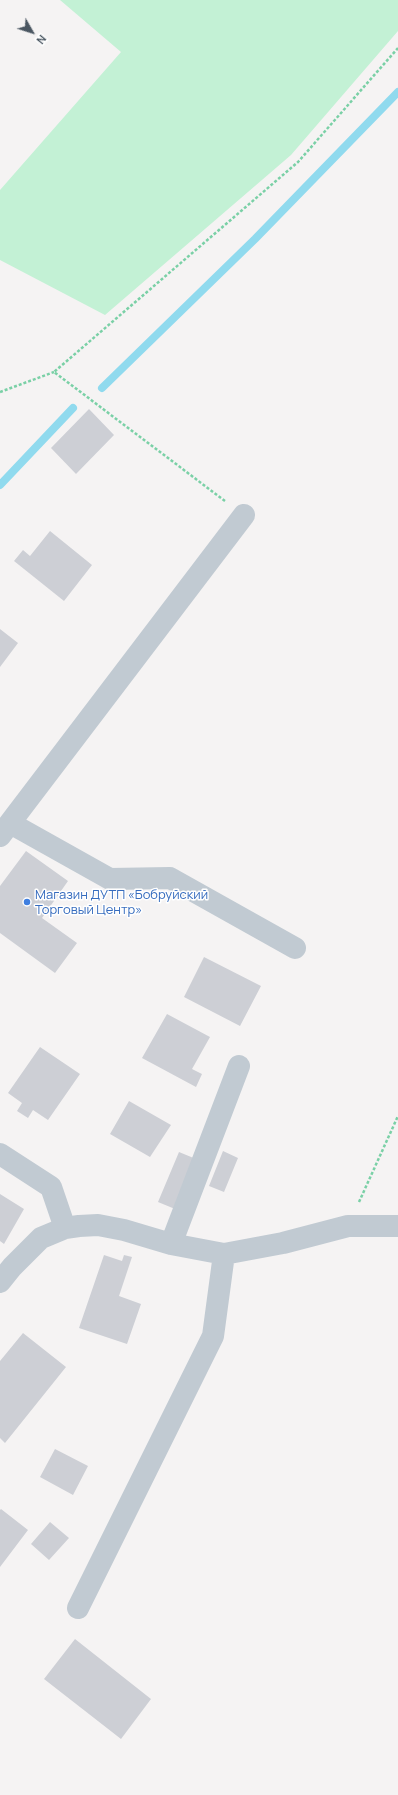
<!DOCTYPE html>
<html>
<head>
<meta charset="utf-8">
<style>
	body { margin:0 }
	#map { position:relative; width:398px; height:1795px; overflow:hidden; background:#f5f3f3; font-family:Manrope,sans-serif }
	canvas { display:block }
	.north { position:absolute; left:12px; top:12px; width:40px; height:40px; -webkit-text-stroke:3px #fff; paint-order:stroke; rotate:129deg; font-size:11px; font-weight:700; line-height:16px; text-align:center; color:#4a5661 }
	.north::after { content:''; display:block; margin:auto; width:14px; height:18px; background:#4a5661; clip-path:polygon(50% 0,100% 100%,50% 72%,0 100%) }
</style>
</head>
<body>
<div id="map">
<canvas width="398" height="1795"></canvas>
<div class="north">N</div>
</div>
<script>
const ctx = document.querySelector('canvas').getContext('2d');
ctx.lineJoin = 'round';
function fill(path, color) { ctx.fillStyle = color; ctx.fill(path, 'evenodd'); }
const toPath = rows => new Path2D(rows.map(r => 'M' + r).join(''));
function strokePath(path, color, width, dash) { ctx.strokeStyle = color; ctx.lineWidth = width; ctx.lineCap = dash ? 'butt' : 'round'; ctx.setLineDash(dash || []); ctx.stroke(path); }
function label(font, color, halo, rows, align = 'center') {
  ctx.font = font + ' Manrope,sans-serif'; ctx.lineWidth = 3; ctx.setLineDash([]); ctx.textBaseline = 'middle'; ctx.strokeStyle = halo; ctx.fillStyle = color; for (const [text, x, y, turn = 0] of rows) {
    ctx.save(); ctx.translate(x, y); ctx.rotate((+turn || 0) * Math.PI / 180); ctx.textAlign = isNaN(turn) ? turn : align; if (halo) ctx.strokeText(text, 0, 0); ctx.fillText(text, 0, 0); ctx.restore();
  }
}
fill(toPath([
	[60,0,398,0,398,31,291,155,105,315,0,260,0,190,121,52]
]), '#c3f1d5');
strokePath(toPath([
	[102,388,255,239,398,92],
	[0,485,73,408]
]), '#90daee', 8);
fill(toPath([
	[89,409,114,435,76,474,51,448],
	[50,531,92,565,64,601,14,561,23,550,30,556],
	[0,629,18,643,0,667],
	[26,851,68,881,42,918,77,943,55,973,0,933,0,886],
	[204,957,261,986,240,1026,184,997],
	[167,1014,210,1037,192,1069,202,1074,196,1087,142,1058],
	[40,1047,80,1074,48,1120,33,1110,28,1118,17,1111,22,1103,8,1093],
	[129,1101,171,1125,150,1157,110,1134],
	[223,1151,238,1158,224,1192,209,1186],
	[179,1152,196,1159,175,1209,158,1202],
	[0,1194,24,1209,4,1244,0,1241],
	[104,1255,122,1261,124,1255,132,1257,119,1296,141,1304,127,1344,79,1328],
	[23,1333,66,1367,5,1443,0,1438,0,1361],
	[55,1449,88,1466,73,1495,40,1477],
	[1,1509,28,1530,0,1567,0,1510],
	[50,1522,69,1538,49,1560,31,1544],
	[75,1639,151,1699,121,1739,44,1679]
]), '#cdcfd5');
strokePath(toPath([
	[0,392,54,372],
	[225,501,54,372,298,162,398,48],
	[359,1202,398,1116]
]), '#7ad0a6', 2.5, [3, 2]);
strokePath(toPath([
	[10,823,110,879,170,878,295,948],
	[0,836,244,515],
	[0,1154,51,1187,65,1228],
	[171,1244,239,1066],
	[0,1282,12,1267,41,1238,65,1228,79,1226,98,1225,124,1230,171,1244,224,1254,283,1243,348,1226,398,1226],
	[78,1608,213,1336,224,1254]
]), '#c1cad2', 22);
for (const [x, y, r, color] of [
	[27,902,4,"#3f7fe0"]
]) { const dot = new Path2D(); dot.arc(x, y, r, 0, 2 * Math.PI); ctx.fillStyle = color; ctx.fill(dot); strokePath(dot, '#fff', 1.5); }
label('13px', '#366cbe', '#fff', [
	["Магазин ДУТП «Бобруйский",35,895],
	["Торговый Центр»",35,910]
], 'left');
</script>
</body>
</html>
